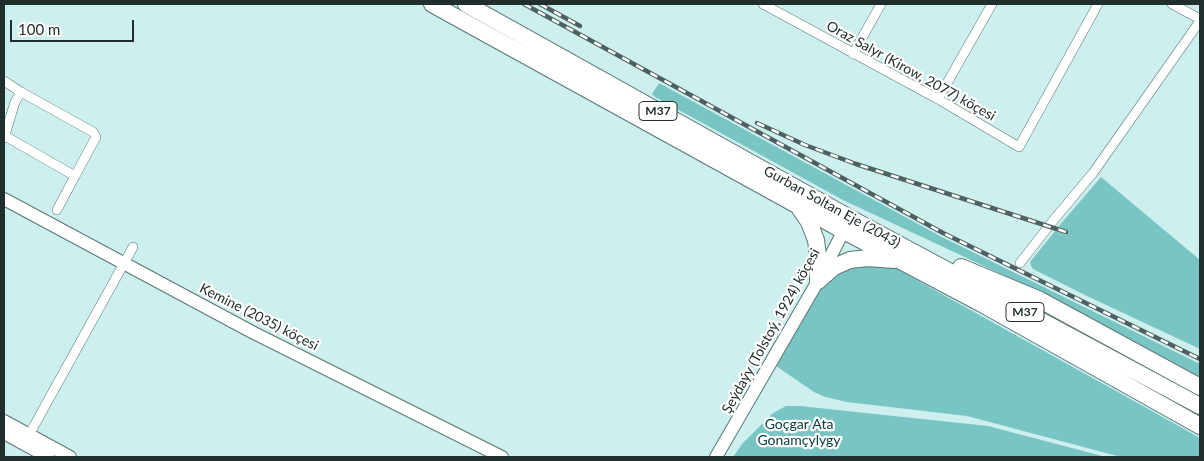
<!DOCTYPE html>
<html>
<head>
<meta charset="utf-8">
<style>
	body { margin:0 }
	#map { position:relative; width:1204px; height:461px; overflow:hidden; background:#cdefee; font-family:Lato,sans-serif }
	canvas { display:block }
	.frame { position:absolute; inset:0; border:5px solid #202e2d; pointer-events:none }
	.scale { position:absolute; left:10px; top:20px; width:124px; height:22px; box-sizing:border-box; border:2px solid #202e2d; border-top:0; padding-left:6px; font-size:15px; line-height:18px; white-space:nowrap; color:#202e2d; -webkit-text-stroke:4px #fff; paint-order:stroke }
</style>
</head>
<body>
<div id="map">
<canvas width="1204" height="461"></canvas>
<div class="frame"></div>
<div class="scale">100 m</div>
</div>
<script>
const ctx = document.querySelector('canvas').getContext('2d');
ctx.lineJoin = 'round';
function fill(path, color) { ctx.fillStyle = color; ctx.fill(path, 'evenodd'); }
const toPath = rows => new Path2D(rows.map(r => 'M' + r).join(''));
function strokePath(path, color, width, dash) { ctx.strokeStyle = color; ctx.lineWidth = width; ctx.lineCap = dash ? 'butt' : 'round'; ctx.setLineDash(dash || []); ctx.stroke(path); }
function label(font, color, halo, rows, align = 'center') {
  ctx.font = font + ' Lato,sans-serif'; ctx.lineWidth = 4.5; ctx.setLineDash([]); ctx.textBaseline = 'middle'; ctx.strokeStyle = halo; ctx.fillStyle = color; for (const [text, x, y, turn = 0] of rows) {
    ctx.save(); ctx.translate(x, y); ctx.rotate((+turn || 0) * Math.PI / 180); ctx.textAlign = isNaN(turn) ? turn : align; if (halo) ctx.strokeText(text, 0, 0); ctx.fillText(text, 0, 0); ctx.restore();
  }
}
fill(toPath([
	[659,83,942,237,1200,364,1200,379,1035,290,843,200,655,97,652,94],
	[1101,177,1200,260,1200,349,1087,296,1033,269,1031,266,1030,262,1055,231,1066,235,1068,231,1058,227],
	[859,265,888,265,895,268,1143,406,1200,438,1200,457,1121,457,967,416,847,402,825,397,814,392,776,366,819,291,828,281,846,270],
	[786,406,800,406,988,426,1106,457,733,457,742,444,773,413]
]), '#79c5c4');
const street = toPath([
	[763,4,938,99,1019,147,1098,4],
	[1172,4,1200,19],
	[853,54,881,4],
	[4,81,21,92,15,102,4,138],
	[938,99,992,4],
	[5,136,75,176,96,137,93,132,21,92],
	[57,210,75,176],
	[1020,263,1052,222,1093,173,1200,21],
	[29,435,133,247]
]);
const secondary = toPath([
	[4,199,252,332,502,457],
	[4,421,70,457],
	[4,433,48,457],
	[716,457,818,281,847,224]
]);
const highway = toPath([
	[432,4,844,231,982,304,1200,426],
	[466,4,850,218,1200,406],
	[798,206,809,222,816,240,818,256,818,281],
	[961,267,1040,300,1200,387],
	[818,281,834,267,850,260,868,258,894,260]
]);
strokePath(street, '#577675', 10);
strokePath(secondary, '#577675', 14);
strokePath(highway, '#577675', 18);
strokePath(street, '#fff', 9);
strokePath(secondary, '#fff', 12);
strokePath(highway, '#fff', 16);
const rail = toPath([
	[524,4,943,233,1200,359],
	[540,4,580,26],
	[757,123,805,145,856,164,1066,232]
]);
strokePath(rail, '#4e6160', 4.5);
strokePath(rail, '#fff', 2.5, [8]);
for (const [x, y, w] of [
	[658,111,38],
	[1025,312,38]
]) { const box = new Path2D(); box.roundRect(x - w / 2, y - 9.5, w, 19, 4); ctx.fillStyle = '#fff'; ctx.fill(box); strokePath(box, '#202e2d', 1); }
label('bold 12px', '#202e2d', null, [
	["M37",658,111],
	["M37",1025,312]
]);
label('14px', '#202e2d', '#fff', [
	["Oraz Salyr (Kirow, 2077) köçesi",911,71,29],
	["Gurban Soltan Eje (2043)",832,207,29],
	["Kemine (2035) köçesi",259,317,27],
	["Şeýdaýy (Tolstoý, 1924) köçesi",771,331,-61]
]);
label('14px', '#05403f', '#fff', [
	["Goçgar Ata",799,424],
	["Gonamçylygy",799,440]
]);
</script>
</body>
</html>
